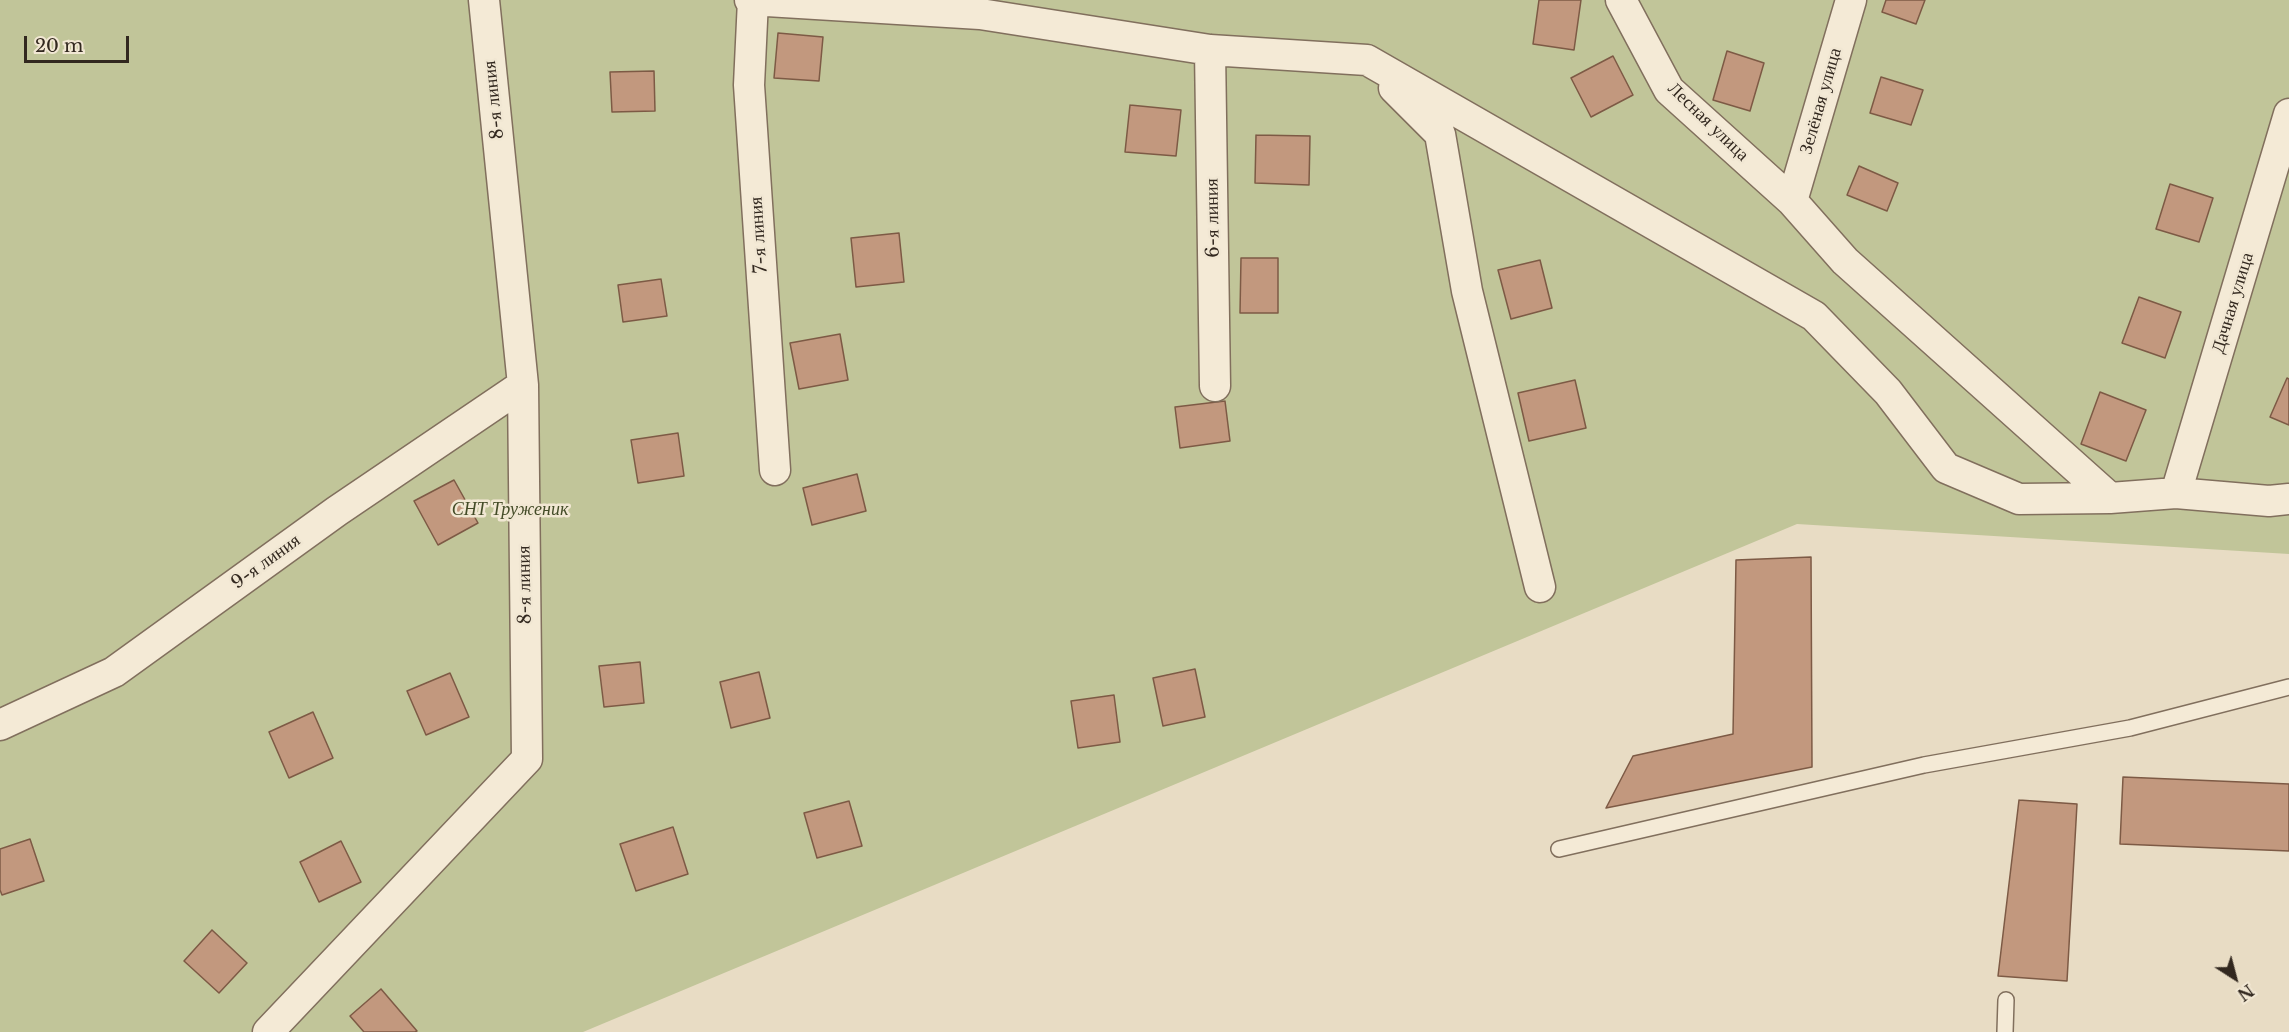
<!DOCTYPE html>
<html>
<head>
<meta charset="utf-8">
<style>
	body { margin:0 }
	#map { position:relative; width:2289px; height:1032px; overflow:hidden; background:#e8dcc4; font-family:"Libre Baskerville",serif }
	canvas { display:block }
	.north { position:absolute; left:2205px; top:948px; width:60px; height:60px; -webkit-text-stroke:4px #f1e7d3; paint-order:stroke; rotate:144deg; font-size:16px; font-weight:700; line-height:24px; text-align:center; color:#32281f }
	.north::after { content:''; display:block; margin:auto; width:21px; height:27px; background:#32281f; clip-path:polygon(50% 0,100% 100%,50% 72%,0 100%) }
	.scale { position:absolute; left:24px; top:36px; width:105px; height:27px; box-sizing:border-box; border:3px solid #32281f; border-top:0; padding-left:8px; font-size:18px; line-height:21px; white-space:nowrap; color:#32281f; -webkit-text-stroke:4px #f1e7d3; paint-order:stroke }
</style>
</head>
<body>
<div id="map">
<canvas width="2289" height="1032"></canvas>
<div class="north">N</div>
<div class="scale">20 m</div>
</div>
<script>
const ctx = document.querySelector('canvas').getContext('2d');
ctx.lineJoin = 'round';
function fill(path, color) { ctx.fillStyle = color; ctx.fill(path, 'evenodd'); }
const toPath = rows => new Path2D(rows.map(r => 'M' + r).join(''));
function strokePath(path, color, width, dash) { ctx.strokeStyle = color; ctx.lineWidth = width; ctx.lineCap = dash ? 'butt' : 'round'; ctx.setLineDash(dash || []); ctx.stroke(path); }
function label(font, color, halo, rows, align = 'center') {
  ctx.font = font + ' "Libre Baskerville",serif'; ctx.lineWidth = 5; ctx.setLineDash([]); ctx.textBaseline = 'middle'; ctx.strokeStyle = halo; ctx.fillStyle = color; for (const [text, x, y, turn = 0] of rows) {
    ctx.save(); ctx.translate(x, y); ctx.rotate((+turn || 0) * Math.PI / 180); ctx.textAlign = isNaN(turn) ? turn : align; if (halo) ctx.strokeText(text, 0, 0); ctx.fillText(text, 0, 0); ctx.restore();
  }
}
fill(toPath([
	[0,0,2289,0,2289,554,1797,524,583,1032,0,1032]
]), '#c1c599');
const building = toPath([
	[1539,0,1581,0,1574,50,1533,44,1539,0],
	[1886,0,1925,0,1916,24,1882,12,1886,0],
	[778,33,823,37,819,81,774,78,778,33],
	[1727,51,1764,63,1750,111,1713,100,1727,51],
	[1613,56,1633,95,1591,117,1571,78,1613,56],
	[654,71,655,111,612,112,610,72,654,71],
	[1881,77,1923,90,1911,125,1870,113,1881,77],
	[1130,105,1181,110,1176,156,1125,152,1130,105],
	[1256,135,1310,136,1309,185,1255,183,1256,135],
	[1859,166,1898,183,1887,211,1847,195,1859,166],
	[2170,184,2213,198,2199,242,2156,229,2170,184],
	[899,233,904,282,856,287,851,238,899,233],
	[1241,258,1278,258,1278,313,1240,313,1241,258],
	[1540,260,1552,308,1511,319,1498,270,1540,260],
	[661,279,667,316,623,322,618,285,661,279],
	[2139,297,2181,312,2165,358,2122,343,2139,297],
	[840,334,848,380,799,389,790,343,840,334],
	[2287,378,2289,379,2289,425,2270,417,2287,378],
	[1575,380,1586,428,1529,441,1518,393,1575,380],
	[2100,392,2146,410,2126,461,2081,444,2100,392],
	[1225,401,1230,441,1180,448,1175,407,1225,401],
	[678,433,684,476,638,483,631,440,678,433],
	[857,474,866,511,812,525,803,488,857,474],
	[454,480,478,523,438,545,414,501,454,480],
	[1811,557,1812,767,1606,808,1633,756,1733,734,1736,560,1811,557],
	[640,662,644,703,604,707,599,666,640,662],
	[1195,669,1205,717,1163,726,1153,678,1195,669],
	[759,672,770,718,731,728,720,682,759,672],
	[450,673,469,717,426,735,407,691,450,673],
	[1114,695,1120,742,1078,748,1071,701,1114,695],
	[313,712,333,758,289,778,269,732,313,712],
	[2123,777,2289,784,2289,851,2120,844,2123,777],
	[2019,800,2077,804,2067,981,1998,976,2019,800],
	[849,801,862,846,817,858,804,813,849,801],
	[673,827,688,874,636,891,620,844,673,827],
	[30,839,44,881,2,895,0,890,0,849,30,839],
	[341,841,361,882,319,902,300,862,341,841],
	[212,930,247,963,219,993,184,961,212,930],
	[381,989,417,1031,415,1032,364,1032,350,1016,381,989]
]);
fill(building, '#c2987e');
strokePath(building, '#7d5a45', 1.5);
const lane = toPath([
	[1559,849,1924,765,2130,728,2289,687],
	[2005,1032,2006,1000]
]);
const street = toPath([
	[750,0,980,14,1210,50,1367,60,1814,316,1888,392,1946,468,2019,499,2110,498],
	[753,0,749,85,775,470],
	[1621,0,1669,90,1792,201,1845,261,2110,498,2176,493,2269,501,2289,499],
	[1210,50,1215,386],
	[1394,88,1440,134,1467,291,1540,587],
	[1792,201,1851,0],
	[2176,493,2289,114],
	[0,725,114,672,337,511,523,385],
	[268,1032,527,759,523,385,484,0]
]);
strokePath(lane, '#816f5d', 18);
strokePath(street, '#816f5d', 33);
strokePath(lane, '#f4ead6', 15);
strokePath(street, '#f4ead6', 30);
label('18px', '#32281f', '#f1e7d3', [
	["8-я линия",494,100,-96],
	["Зелёная улица",1821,101,-74],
	["Лесная улица",1708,122,44],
	["6-я линия",1213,218,-91],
	["7-я линия",759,235,-94],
	["Дачная улица",2233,303,-73],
	["9-я линия",266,562,-36],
	["8-я линия",525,585,-91]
]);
label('italic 18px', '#444c28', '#f1e7d3', [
	["СНТ Труженик",510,510]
]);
</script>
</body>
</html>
